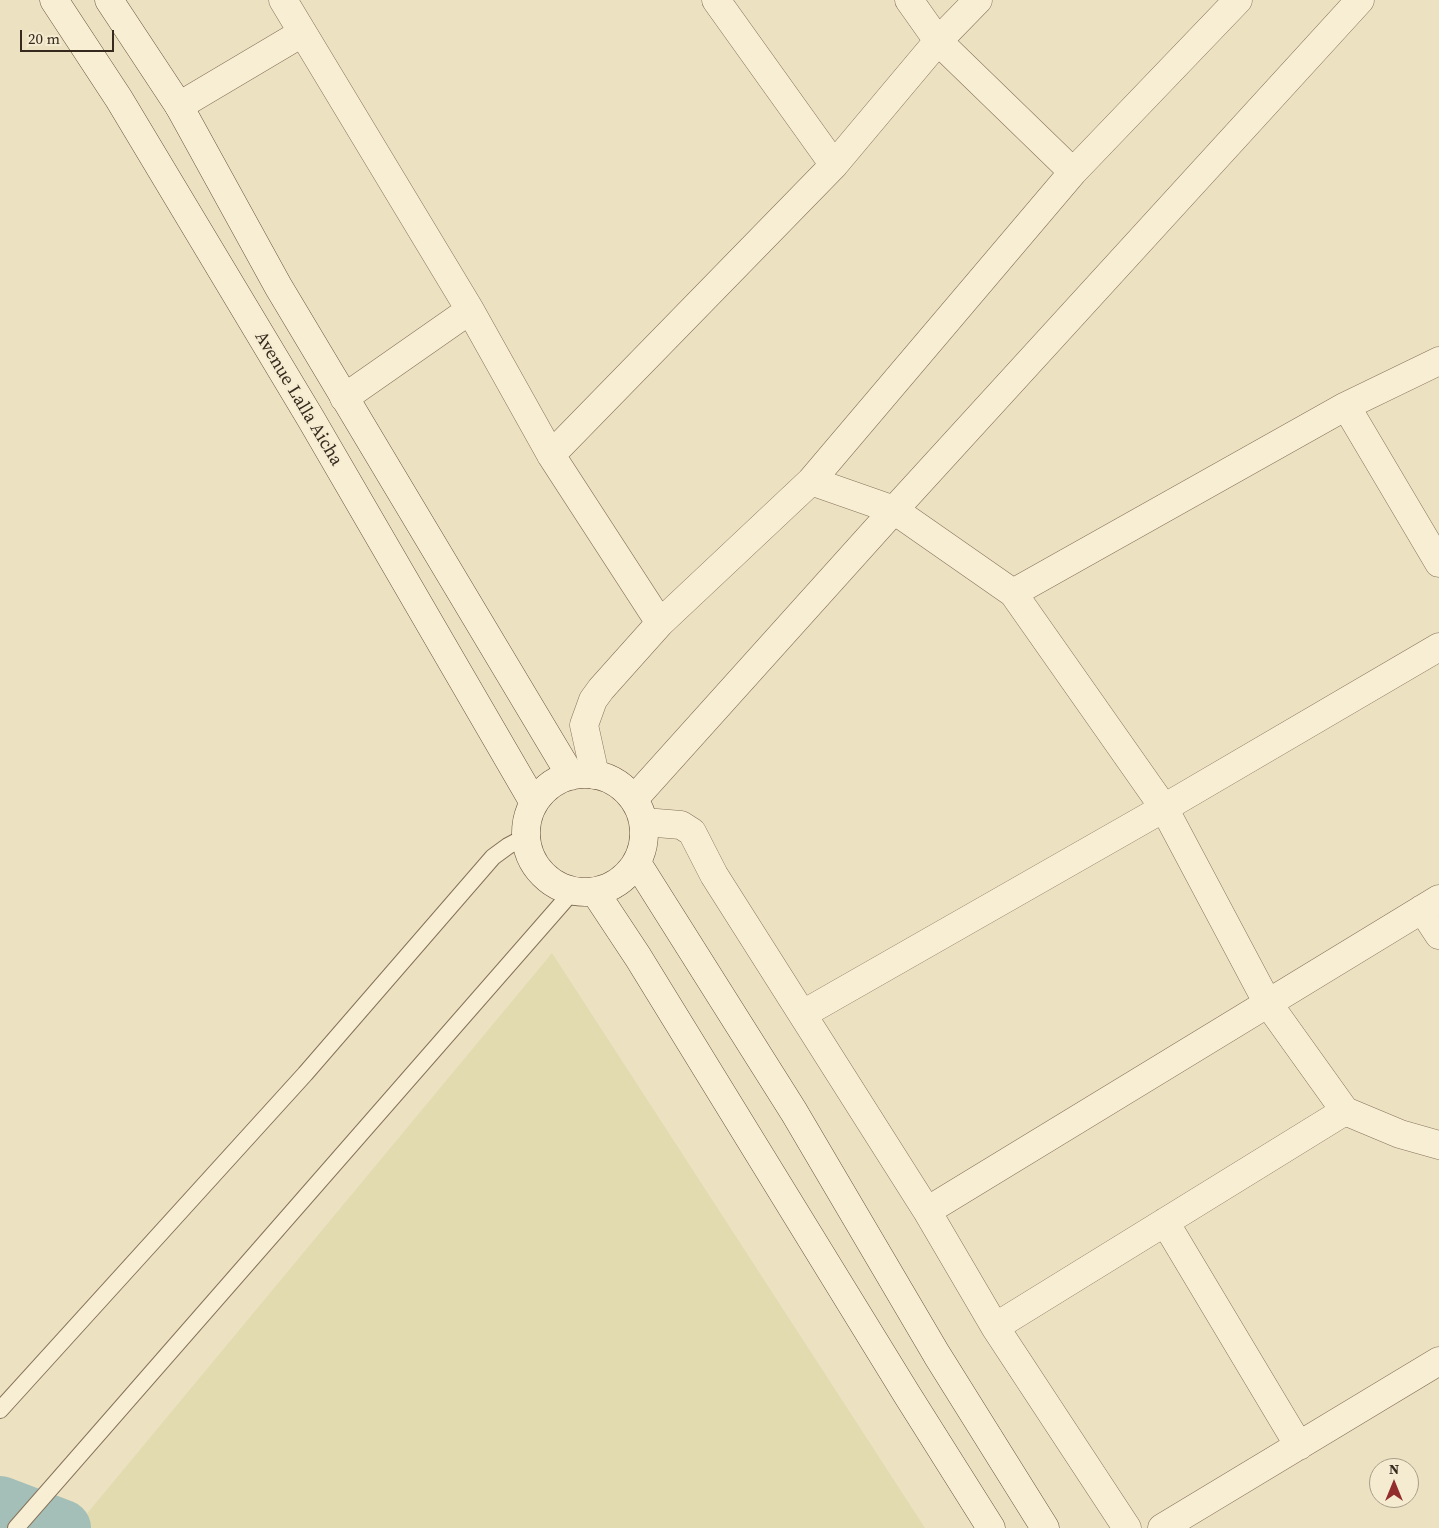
<!DOCTYPE html>
<html>
<head>
<meta charset="utf-8">
<style>
	body { margin:0 }
	#map { position:relative; width:1439px; height:1528px; overflow:hidden; background:#ece1c1; font-family:"Source Serif 4",serif }
	canvas { display:block }
	.north { position:absolute; left:1369px; top:1458px; width:50px; height:50px; box-sizing:border-box; background:#f4ebd0; border:1px solid #a89e88; border-radius:50%; rotate:0deg; font-size:14px; font-weight:700; line-height:20px; text-align:center; color:#352a1d }
	.north::after { content:''; display:block; margin:auto; width:18px; height:22px; background:#922e2b; clip-path:polygon(50% 0,100% 100%,50% 72%,0 100%) }
	.scale { position:absolute; left:20px; top:30px; width:94px; height:22px; box-sizing:border-box; border:2px solid #352a1d; border-top:0; padding-left:6px; font-size:15px; line-height:18px; white-space:nowrap; color:#352a1d; -webkit-text-stroke:4px #f4ebd0; paint-order:stroke }
</style>
</head>
<body>
<div id="map">
<canvas width="1439" height="1528"></canvas>
<div class="north">N</div>
<div class="scale">20 m</div>
</div>
<script>
const ctx = document.querySelector('canvas').getContext('2d');
ctx.lineJoin = 'round';
function fill(path, color) { ctx.fillStyle = color; ctx.fill(path, 'evenodd'); }
const toPath = rows => new Path2D(rows.map(r => 'M' + r).join(''));
function strokePath(path, color, width, dash) { ctx.strokeStyle = color; ctx.lineWidth = width; ctx.lineCap = dash ? 'butt' : 'round'; ctx.setLineDash(dash || []); ctx.stroke(path); }
function label(font, color, halo, rows, align = 'center') {
  ctx.font = font + ' "Source Serif 4",serif'; ctx.lineWidth = 4; ctx.setLineDash([]); ctx.textBaseline = 'middle'; ctx.strokeStyle = halo; ctx.fillStyle = color; for (const [text, x, y, turn = 0] of rows) {
    ctx.save(); ctx.translate(x, y); ctx.rotate((+turn || 0) * Math.PI / 180); ctx.textAlign = isNaN(turn) ? turn : align; if (halo) ctx.strokeText(text, 0, 0); ctx.fillText(text, 0, 0); ctx.restore();
  }
}
fill(toPath([
	[552,953,925,1528,75,1528]
]), '#e2dbaf');
strokePath(toPath([
	[0,1504,63,1528]
]), '#a3bfb8', 56);
const service = toPath([
	[0,1410,305,1074,493,857,508,846,525,837],
	[16,1528,572,892]
]);
const minor = toPath([
	[283,0,470,310,551,455,660,623],
	[716,0,834,165],
	[909,0,938,41,1073,172],
	[179,106,302,33],
	[344,398,470,310],
	[1346,406,1439,563],
	[551,455,834,165,938,41,978,0],
	[811,481,894,510,1013,593,1164,808,1267,1002,1345,1111],
	[1013,593,1346,406,1439,361],
	[595,775,584,725,593,700,601,689,660,623,811,481,1073,172,1238,0],
	[634,799,894,510,1360,0],
	[644,822,681,825,692,832,714,875,927,1211,995,1327,1127,1528],
	[1422,909,1439,935],
	[803,1014,1164,808,1439,647],
	[927,1211,1439,899],
	[1165,1222,1299,1446],
	[995,1327,1345,1111,1400,1134,1439,1145],
	[1162,1528,1439,1361]
]);
const secondary = toPath([
	[54,0,119,99,311,419,534,803],
	[109,0,179,106,278,286,571,776],
	'526 833a59 59 0 1 1 118 0a59 59 0 1 1-118 0Z',
	[637,863,794,1112,937,1355,1045,1528],
	[595,892,638,957,906,1393,991,1528]
]);
strokePath(service, '#857259', 18);
strokePath(minor, '#857259', 29);
strokePath(secondary, '#67533c', 29);
strokePath(service, '#f8eed4', 16);
strokePath(minor, '#f8eed4', 28);
strokePath(secondary, '#f8eed4', 28);
label('18px', '#352a1d', '#f4ebd0', [
	["Avenue Lalla Aicha",298,399,59]
]);
</script>
</body>
</html>
